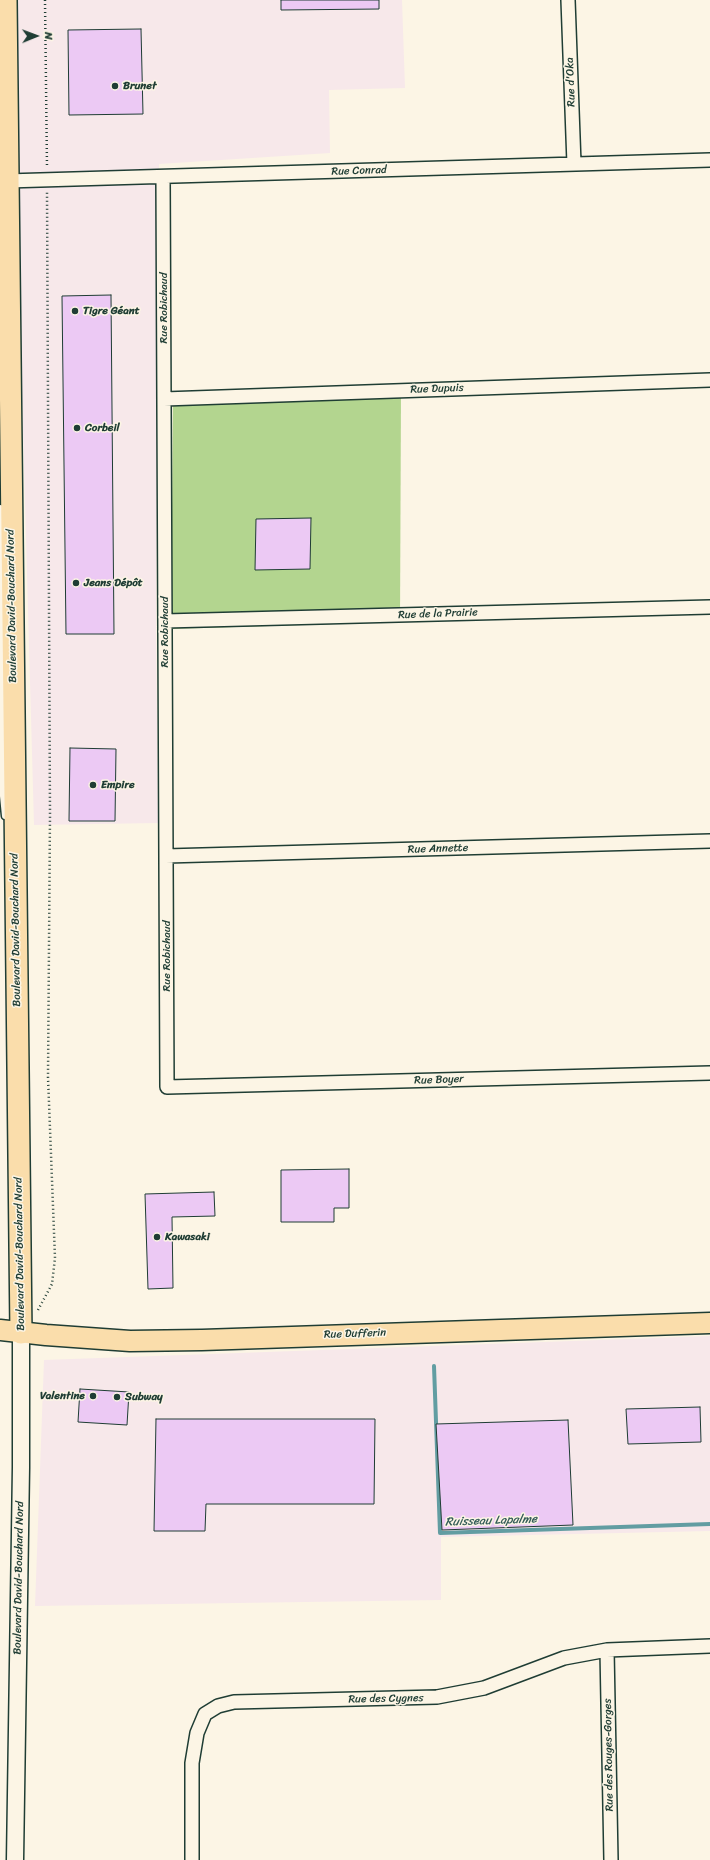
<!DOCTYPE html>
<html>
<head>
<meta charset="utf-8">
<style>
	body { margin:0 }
	#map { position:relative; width:710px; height:1860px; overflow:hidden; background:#fcf5e5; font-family:Sriracha,sans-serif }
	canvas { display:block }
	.north { position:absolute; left:16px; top:16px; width:40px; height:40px; -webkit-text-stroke:3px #fcf5e5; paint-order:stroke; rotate:89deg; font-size:11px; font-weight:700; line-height:16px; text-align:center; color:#1f3d34 }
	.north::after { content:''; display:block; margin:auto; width:14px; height:18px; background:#1f3d34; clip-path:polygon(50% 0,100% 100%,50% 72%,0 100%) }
</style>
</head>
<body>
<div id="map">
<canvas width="710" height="1860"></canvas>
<div class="north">N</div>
</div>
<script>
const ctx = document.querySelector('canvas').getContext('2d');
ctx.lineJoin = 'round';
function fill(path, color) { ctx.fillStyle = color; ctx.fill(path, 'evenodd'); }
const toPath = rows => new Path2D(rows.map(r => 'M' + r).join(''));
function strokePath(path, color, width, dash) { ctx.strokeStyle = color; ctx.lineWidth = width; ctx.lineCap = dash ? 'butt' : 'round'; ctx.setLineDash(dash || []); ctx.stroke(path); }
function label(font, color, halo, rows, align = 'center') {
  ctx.font = font + ' Sriracha,sans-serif'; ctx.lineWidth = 3; ctx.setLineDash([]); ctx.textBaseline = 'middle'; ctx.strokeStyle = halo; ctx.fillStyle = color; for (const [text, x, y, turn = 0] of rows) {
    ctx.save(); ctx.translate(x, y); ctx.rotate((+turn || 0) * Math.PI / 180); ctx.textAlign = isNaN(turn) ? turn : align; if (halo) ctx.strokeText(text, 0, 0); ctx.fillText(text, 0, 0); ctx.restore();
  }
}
fill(toPath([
	[11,0,402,0,405,88,329,90,330,153,159,164,156,631,158,823,34,825],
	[710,1336,710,1531,441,1537,441,1600,35,1606,44,1360]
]), '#f7e8ea');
fill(toPath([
	[401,392,400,622,171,629,173,397]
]), '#b3d58f');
strokePath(toPath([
	[434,1366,440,1533,710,1524]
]), '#629da2', 4);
const building = toPath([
	[281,0,379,0,379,9,281,10,281,0],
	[141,29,143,114,69,115,68,30,141,29],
	[111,295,114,634,66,634,62,296,111,295],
	[311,518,310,569,255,570,256,519,311,518],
	[70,748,116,749,115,821,69,821,70,748],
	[349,1169,349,1208,334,1208,334,1222,281,1222,281,1170,349,1169],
	[214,1192,215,1216,172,1217,173,1288,148,1289,145,1194,214,1192],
	[80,1389,129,1392,127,1425,78,1422,80,1389],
	[700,1407,701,1442,628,1444,626,1409,700,1407],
	[156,1419,375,1419,374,1504,206,1504,205,1531,154,1531,156,1419],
	[568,1420,573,1525,442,1530,436,1424,568,1420]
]);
fill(building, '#ecc9f4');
strokePath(building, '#1f3d34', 1);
const service = toPath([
	[0,508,3,796,5,816]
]);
const minor = toPath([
	[568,0,574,164],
	[163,177,167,1087,710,1073],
	[7,181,710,160],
	[164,399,710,380],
	[165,621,710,607],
	[166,856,710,841],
	[607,1650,611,1860],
	[192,1860,192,1763,197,1733,205,1714,218,1706,234,1702,437,1697,484,1688,564,1658,607,1650,710,1646]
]);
const tertiary = toPath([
	[15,1860,21,1467,21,1333]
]);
const primary = toPath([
	[0,1330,46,1335,130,1341,202,1340,710,1323]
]);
const trunk = toPath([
	[6,0,21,1333]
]);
strokePath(service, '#1f3d34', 9);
strokePath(minor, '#1f3d34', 16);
strokePath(tertiary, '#1f3d34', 19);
strokePath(primary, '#1f3d34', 23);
strokePath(trunk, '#1f3d34', 24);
strokePath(toPath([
	[45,0,47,167],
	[38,1310,52,1284,55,1258,48,1077,50,815,47,192]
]), '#1f3d34', 2.5, [1, 3]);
strokePath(service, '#fcf5e5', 6);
strokePath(minor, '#fcf5e5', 13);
strokePath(tertiary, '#fcf5e5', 16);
strokePath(primary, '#faddab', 20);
strokePath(trunk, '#faddab', 21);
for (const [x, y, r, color] of [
	[115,86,4,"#1f3d34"],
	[75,311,4,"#1f3d34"],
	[77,428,4,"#1f3d34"],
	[76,583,4,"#1f3d34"],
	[93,785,4,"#1f3d34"],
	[157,1237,4,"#1f3d34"],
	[93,1396,4,"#1f3d34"],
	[117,1397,4,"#1f3d34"]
]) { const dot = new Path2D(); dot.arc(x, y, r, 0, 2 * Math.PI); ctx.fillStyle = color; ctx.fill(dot); strokePath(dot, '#fcf5e5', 1.5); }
label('11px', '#1f3d34', '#fcf5e5', [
	["Rue d'Oka",571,82,-92],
	["Rue Conrad",359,171,-2],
	["Rue Robichaud",164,308,-90],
	["Rue Dupuis",437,389,-2],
	["Boulevard David-Bouchard Nord",12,606,-91],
	["Rue de la Prairie",438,614,-2],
	["Rue Robichaud",165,632,-90],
	["Rue Annette",438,849,-2],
	["Boulevard David-Bouchard Nord",16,930,-91],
	["Rue Robichaud",167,956,-90],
	["Rue Boyer",439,1080,-2],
	["Boulevard David-Bouchard Nord",20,1254,-91],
	["Rue Dufferin",355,1334,-2],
	["Boulevard David-Bouchard Nord",19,1578,-89],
	["Rue des Cygnes",386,1699,-1],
	["Rue des Rouges-Gorges",609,1755,-91]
]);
label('bold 11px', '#1f3d34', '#fcf5e5', [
	["Brunet",123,86],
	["Tigre Géant",83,311],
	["Corbeil",85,428],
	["Jeans Dépôt",84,583],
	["Empire",101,785],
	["Kawasaki",165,1237],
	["Valentine",85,1396,"right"],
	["Subway",125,1397]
], 'left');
label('italic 12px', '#355d59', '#fcf5e5', [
	["Ruisseau Lapalme",491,1521,-2]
]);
</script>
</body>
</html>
